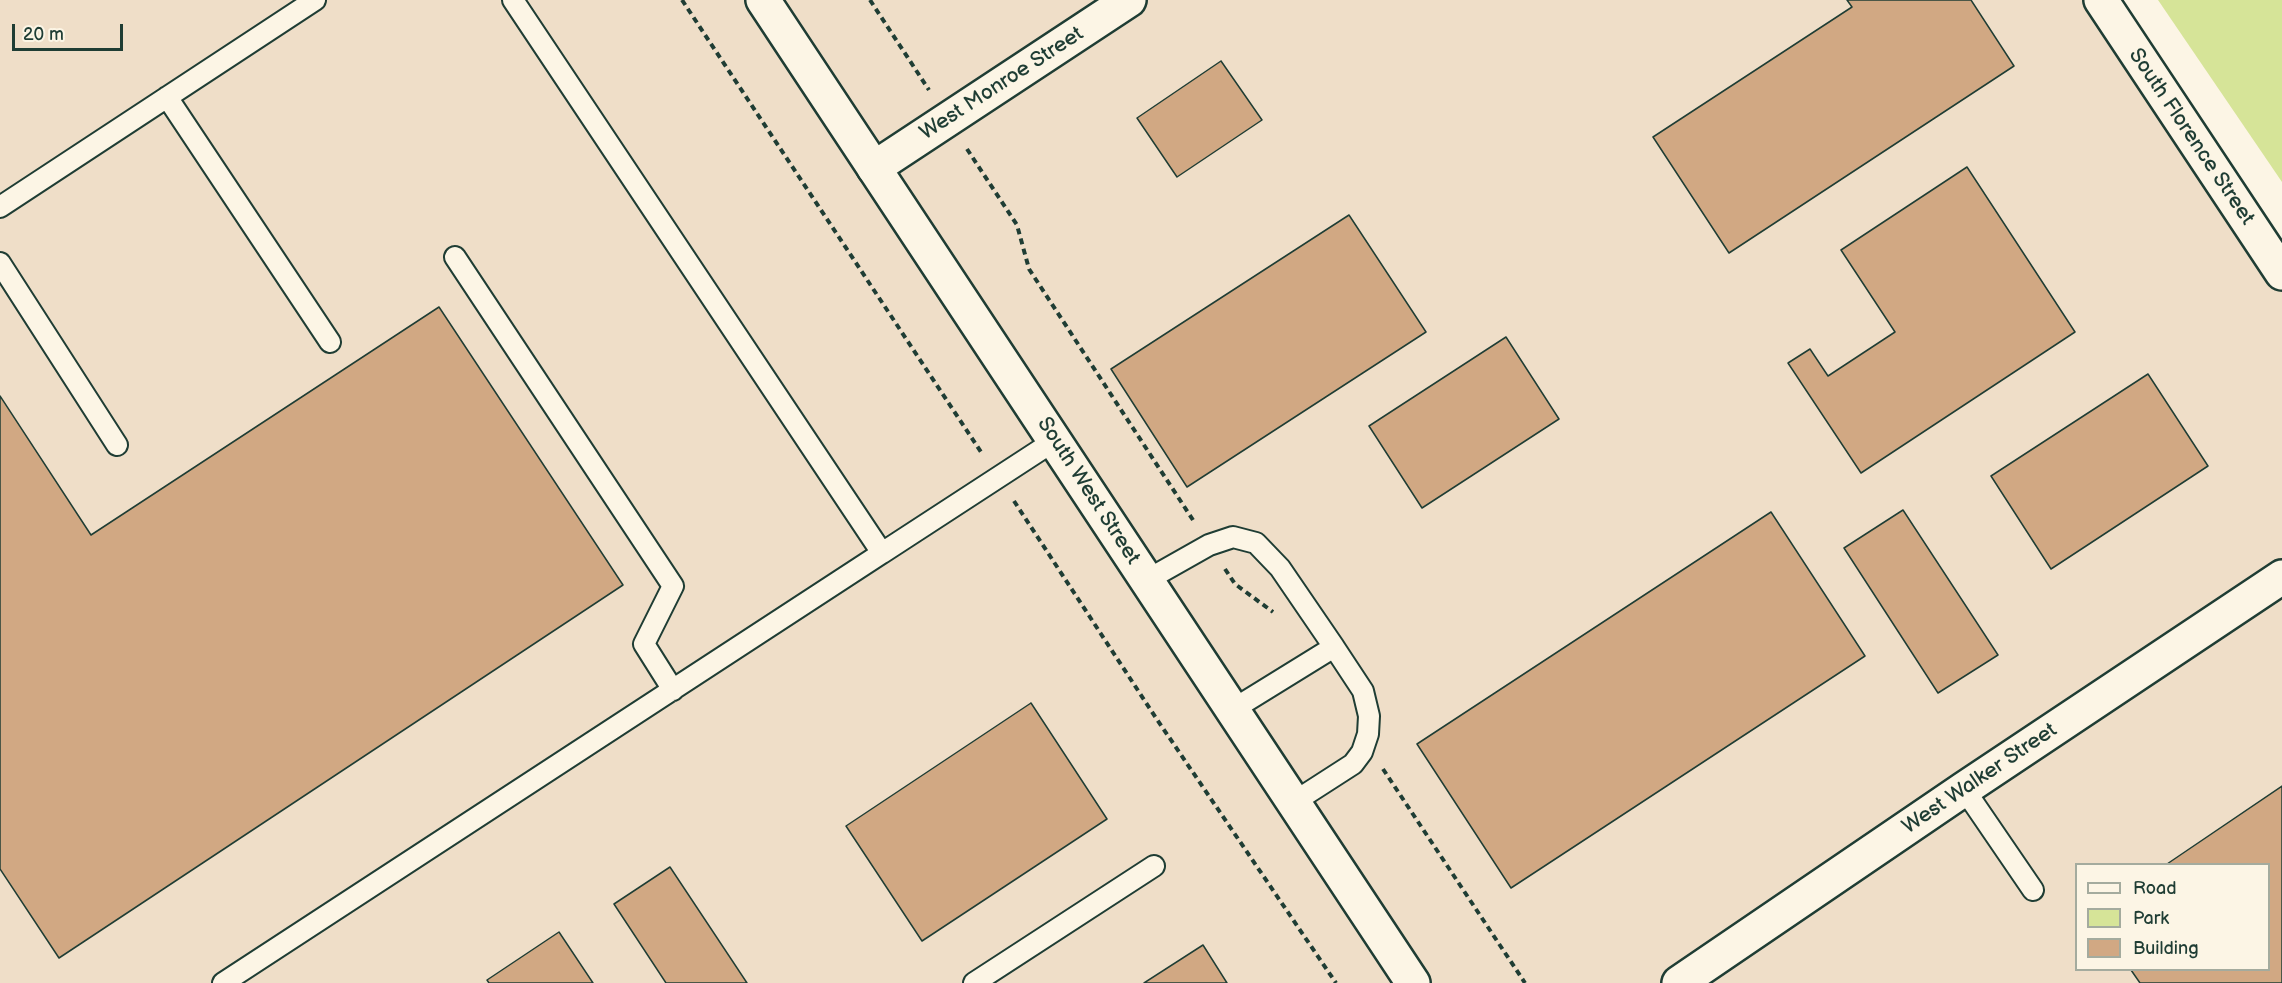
<!DOCTYPE html>
<html>
<head>
<meta charset="utf-8">
<style>
	body { margin:0 }
	#map { position:relative; width:2282px; height:983px; overflow:hidden; background:#fcf5e5; font-family:"Balsamiq Sans",sans-serif }
	canvas { display:block }
	.legend { position:absolute; left:2075px; top:863px; width:195px; height:108px; box-sizing:border-box; background:#fcf5e5; border:2px solid #a4ab9e; margin:0; padding:8px 10px; list-style:none; font-size:18px; color:#1f3d34 }
	.legend li { display:flex; align-items:center; gap:12px; height:30px }
	.legend b { width:30px; border:2px solid #a4ab9e }
	.scale { position:absolute; left:12px; top:24px; width:111px; height:27px; box-sizing:border-box; border:3px solid #1f3d34; border-top:0; padding-left:8px; font-size:18px; line-height:21px; white-space:nowrap; color:#1f3d34; -webkit-text-stroke:4px #fcf5e5; paint-order:stroke }
</style>
</head>
<body>
<div id="map">
<canvas width="2282" height="983"></canvas>
<ul class="legend">
<li><b style="height:8px;background:#fcf5e5"></b>Road</li>
<li><b style="height:16px;background:#d6e498"></b>Park</li>
<li><b style="height:16px;background:#d1a883"></b>Building</li>
</ul>
<div class="scale">20 m</div>
</div>
<script>
const ctx = document.querySelector('canvas').getContext('2d');
ctx.lineJoin = 'round';
function fill(path, color) { ctx.fillStyle = color; ctx.fill(path, 'evenodd'); }
const toPath = rows => new Path2D(rows.map(r => 'M' + r).join(''));
function strokePath(path, color, width, dash) { ctx.strokeStyle = color; ctx.lineWidth = width; ctx.lineCap = dash ? 'butt' : 'round'; ctx.setLineDash(dash || []); ctx.stroke(path); }
function label(font, color, halo, rows, align = 'center') {
  ctx.font = font + ' "Balsamiq Sans",sans-serif'; ctx.lineWidth = 4.5; ctx.setLineDash([]); ctx.textBaseline = 'middle'; ctx.strokeStyle = halo; ctx.fillStyle = color; for (const [text, x, y, turn = 0] of rows) {
    ctx.save(); ctx.translate(x, y); ctx.rotate((+turn || 0) * Math.PI / 180); ctx.textAlign = isNaN(turn) ? turn : align; if (halo) ctx.strokeText(text, 0, 0); ctx.fillText(text, 0, 0); ctx.restore();
  }
}
fill(toPath([
	[0,0,2101,0,2282,273,2282,983,0,983],
	[2076,864,2268,864,2268,970,2076,970]
]), '#efdec8');
fill(toPath([
	[2158,0,2282,0,2282,182]
]), '#d6e498');
const building = toPath([
	[1847,0,1971,0,2014,66,1729,253,1653,137,1852,7,1847,0],
	[1221,61,1262,120,1177,177,1137,118,1221,61],
	[1967,167,2075,332,1861,473,1788,363,1810,349,1828,376,1895,332,1841,250,1967,167],
	[1349,215,1426,332,1187,487,1111,369,1349,215],
	[439,307,623,585,59,958,0,869,0,396,91,535,439,307],
	[1506,337,1559,419,1422,508,1369,426,1506,337],
	[2148,374,2208,466,2051,569,1991,476,2148,374],
	[1903,510,1998,655,1938,693,1844,548,1903,510],
	[1771,512,1865,656,1511,888,1417,744,1771,512],
	[1031,703,1107,819,922,941,846,826,1031,703],
	[2282,786,2282,983,2140,983,2131,970,2268,970,2268,864,2167,864,2282,786],
	[670,867,747,983,666,983,614,904,670,867],
	[559,932,593,983,489,983,487,980,559,932],
	[1203,945,1227,983,1144,983,1203,945]
]);
fill(building, '#d1a883');
strokePath(building, '#1f3d34', 1.5);
const service = toPath([
	[513,0,882,553,1054,441],
	[167,97,330,342],
	[0,207,315,0],
	[455,257,673,586,644,644,673,690],
	[0,263,117,445],
	[1147,580,1209,545,1233,537,1256,543,1280,568,1334,647,1232,710],
	[1964,789,2033,890],
	[1294,802,1353,764,1362,752,1368,734,1369,716,1363,691,1334,647],
	[223,983,882,553],
	[974,983,1154,866]
]);
const minor = toPath([
	[2101,0,2282,273],
	[874,168,1129,0],
	[1679,983,1964,789,2282,577]
]);
const secondary = toPath([
	[763,0,1413,983]
]);
strokePath(service, '#1f3d34', 24);
strokePath(minor, '#1f3d34', 38);
strokePath(secondary, '#1f3d34', 38);
strokePath(toPath([
	[682,0,983,455],
	[870,0,929,90],
	[967,149,1017,225,1029,269,1193,520],
	[1014,501,1156,718,1336,983],
	[1225,569,1235,584,1273,612],
	[1383,769,1525,983]
]), '#1f3d34', 4, [6, 4.5]);
strokePath(service, '#fcf5e5', 20);
strokePath(minor, '#fcf5e5', 33);
strokePath(secondary, '#fcf5e5', 33);
label('21px', '#1f3d34', '#fcf5e5', [
	["West Monroe Street",1002,84,-33],
	["South Florence Street",2191,137,56],
	["South West Street",1088,491,57],
	["West Walker Street",1980,779,-34]
]);
</script>
</body>
</html>
